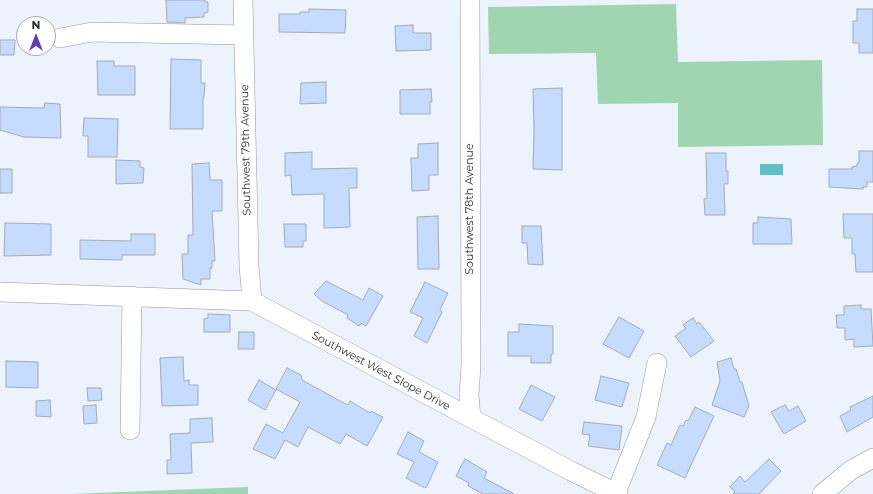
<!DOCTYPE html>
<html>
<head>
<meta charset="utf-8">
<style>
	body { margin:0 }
	#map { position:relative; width:873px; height:494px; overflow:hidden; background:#ecf3fd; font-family:Montserrat,sans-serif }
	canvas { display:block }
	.north { position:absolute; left:16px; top:16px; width:40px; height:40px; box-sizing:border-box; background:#fff; border:1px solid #a9abac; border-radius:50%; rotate:0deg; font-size:11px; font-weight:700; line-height:16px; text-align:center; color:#292c30 }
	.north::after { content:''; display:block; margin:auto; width:14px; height:18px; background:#643cb5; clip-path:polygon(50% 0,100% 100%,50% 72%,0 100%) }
</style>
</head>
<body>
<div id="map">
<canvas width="873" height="494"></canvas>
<div class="north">N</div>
</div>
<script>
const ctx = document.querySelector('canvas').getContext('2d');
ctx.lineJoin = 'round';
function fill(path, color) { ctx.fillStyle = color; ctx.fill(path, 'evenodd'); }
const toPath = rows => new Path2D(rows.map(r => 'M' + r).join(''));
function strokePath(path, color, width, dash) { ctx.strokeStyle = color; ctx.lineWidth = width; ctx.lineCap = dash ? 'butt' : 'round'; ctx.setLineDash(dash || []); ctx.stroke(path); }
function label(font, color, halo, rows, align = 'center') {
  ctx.font = font + ' Montserrat,sans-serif'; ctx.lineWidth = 3.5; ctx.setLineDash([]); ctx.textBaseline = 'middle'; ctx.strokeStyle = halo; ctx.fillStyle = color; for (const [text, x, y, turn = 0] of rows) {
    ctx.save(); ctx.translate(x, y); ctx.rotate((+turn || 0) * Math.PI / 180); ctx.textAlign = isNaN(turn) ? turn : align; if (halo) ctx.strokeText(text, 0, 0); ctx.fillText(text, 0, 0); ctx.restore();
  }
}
fill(toPath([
	[676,4,678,62,822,60,823,145,678,147,678,103,598,104,596,53,489,54,488,7],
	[248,487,248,494,71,494]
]), '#a1d4b0');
fill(toPath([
	[760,164,783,164,783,175,760,175]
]), '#61bfc6');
const building = toPath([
	[166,0,205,0,205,2,208,2,208,12,204,13,204,17,185,18,185,23,167,22,166,0],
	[309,9,346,10,345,33,279,32,279,14,300,14,300,12,309,12,309,9],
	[857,9,873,9,873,53,859,53,859,43,853,43,853,21,857,21,857,9],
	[413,25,413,33,431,33,431,50,396,51,395,26,413,25],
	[0,40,15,40,14,55,0,55,0,40],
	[171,59,201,60,201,83,205,83,204,97,203,97,203,129,170,129,171,59],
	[97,61,114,61,114,66,135,66,135,95,98,95,97,61],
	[326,82,326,103,300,104,301,83,326,82],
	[562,88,562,170,533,169,534,131,533,89,562,88],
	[431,89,432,102,430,102,430,114,400,114,400,90,431,89],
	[45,103,60,104,61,138,24,137,0,130,0,107,44,108,45,103],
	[84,118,118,119,117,157,88,157,88,136,83,136,84,118],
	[438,143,438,175,429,175,429,190,412,191,411,158,418,158,418,144,438,143],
	[859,151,873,151,873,182,867,182,867,187,863,187,863,189,829,187,829,169,852,169,852,167,857,166,857,163,859,163,859,151],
	[312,152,312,169,357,168,357,188,349,188,350,227,324,228,324,194,292,195,291,175,285,176,285,153,312,152],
	[706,153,726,153,726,171,728,171,728,184,724,184,725,215,705,215,704,199,707,198,706,153],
	[116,160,140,161,140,167,144,168,143,183,116,184,116,160],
	[209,163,210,180,222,180,222,211,212,211,215,261,212,261,212,268,210,268,210,279,201,279,201,285,183,279,182,254,188,254,188,235,193,235,192,164,209,163],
	[0,169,12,169,12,193,0,193,0,169],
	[843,214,873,214,873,272,856,272,855,254,852,254,852,238,844,238,843,214],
	[438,216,439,269,418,269,417,217,438,216],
	[758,217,791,219,792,244,753,244,753,223,758,223,758,217],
	[5,223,51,224,51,255,4,256,5,223],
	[284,224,306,224,306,241,303,241,303,247,285,247,284,224],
	[522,226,541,226,543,265,528,264,527,243,522,243,522,226],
	[131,234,155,234,155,255,122,255,122,260,80,259,80,240,131,241,131,234],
	[326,281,363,300,369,288,383,296,366,326,361,323,359,326,347,318,348,315,322,301,314,294,326,281],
	[425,282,448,293,440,310,442,312,427,343,414,336,423,318,410,312,425,282],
	[861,305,861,309,871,309,873,346,854,347,854,339,845,340,845,328,837,328,836,315,844,315,844,306,861,305],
	[208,314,230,315,230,332,204,332,204,319,208,318,208,314],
	[619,317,644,331,629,358,603,344,619,317],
	[693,318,697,324,699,322,714,341,691,357,675,336,686,328,683,325,693,318],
	[519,324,553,326,553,354,551,354,551,363,531,363,531,356,508,356,508,332,519,332,519,324],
	[239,332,254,332,254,349,238,349,239,332],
	[183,357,184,381,189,380,189,385,198,385,198,405,162,406,160,358,183,357],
	[731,358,734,369,736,369,740,382,742,382,749,406,744,417,712,405,720,381,717,362,731,358],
	[6,361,38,362,38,388,6,387,6,361],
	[287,368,301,375,302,380,342,402,348,405,350,401,370,413,371,411,383,417,367,446,346,434,340,444,308,427,298,447,285,440,275,459,253,449,266,424,283,433,300,402,276,389,287,368],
	[601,376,629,383,622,407,595,400,601,376],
	[259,380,276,390,265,410,248,400,259,380],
	[531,385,555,397,542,421,519,409,531,385],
	[87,388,101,388,102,400,88,401,87,388],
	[873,396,873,417,847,432,840,416,851,410,850,407,873,396],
	[50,400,51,417,36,416,36,401,50,400],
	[96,405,97,423,84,424,83,406,96,405],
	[785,405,789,411,798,406,806,421,784,434,771,412,785,405],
	[695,407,714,416,685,478,657,465,667,443,671,445,680,425,683,426,686,420,688,421,695,407],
	[212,418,213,442,191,443,192,473,167,474,167,460,171,460,170,434,190,433,190,419,212,418],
	[584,422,622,426,619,450,588,446,590,435,582,434,584,422],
	[408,432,424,441,419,452,438,462,427,486,425,488,406,478,414,462,397,454,408,432],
	[465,459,487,472,484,478,514,494,483,494,468,486,469,483,456,476,465,459],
	[769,459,781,471,759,494,733,494,735,492,730,487,740,476,745,482,769,459]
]);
fill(building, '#c5dcfe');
strokePath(building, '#a3aab4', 1);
const minor = toPath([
	[243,0,249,266,252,301],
	[470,0,471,365,469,395,471,418],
	[60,38,92,32,243,35],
	[0,292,252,301,471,418,571,471,618,494],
	[130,430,132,296],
	[616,493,646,417,657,363],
	[822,494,851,470,873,458]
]);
strokePath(minor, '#9096a0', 20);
strokePath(minor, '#fff', 19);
label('11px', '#292c30', '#fff', [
	["Southwest 79th Avenue",246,150,-91],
	["Southwest 78th Avenue",470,209,-90],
	["Southwest West Slope Drive",381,371,28]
]);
</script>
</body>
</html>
